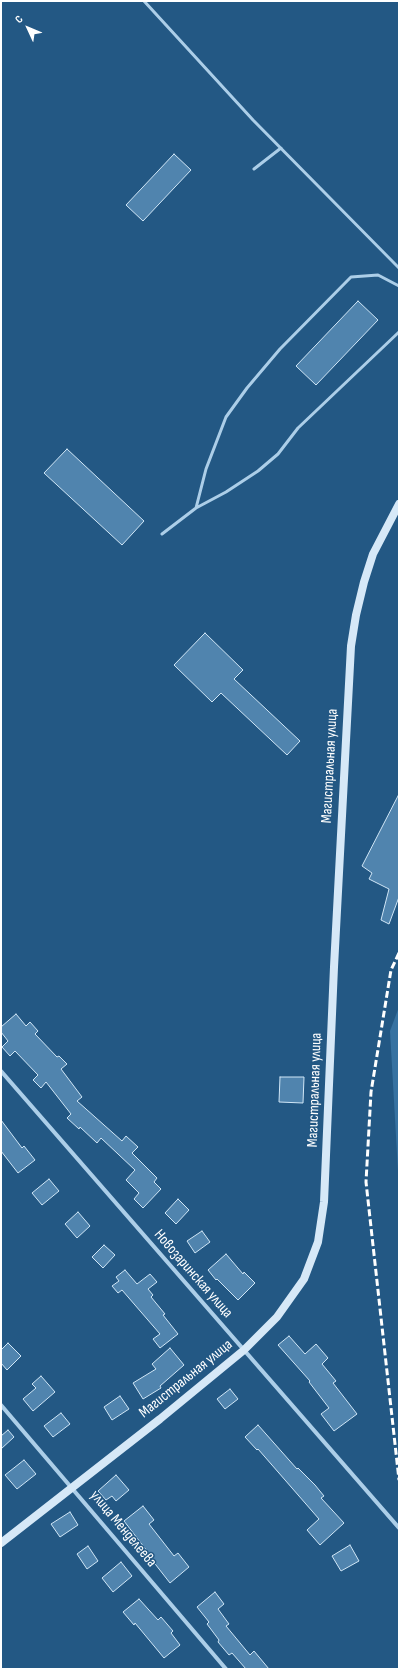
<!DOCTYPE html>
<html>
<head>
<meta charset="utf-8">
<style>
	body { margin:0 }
	#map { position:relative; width:400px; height:1670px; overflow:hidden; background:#235884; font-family:"Sofia Sans Condensed",sans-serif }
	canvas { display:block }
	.frame { position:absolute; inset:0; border:2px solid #fff; pointer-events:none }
	.north { position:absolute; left:8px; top:8px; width:40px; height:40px; -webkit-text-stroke:3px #235884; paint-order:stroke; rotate:314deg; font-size:11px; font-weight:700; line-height:16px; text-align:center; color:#fff }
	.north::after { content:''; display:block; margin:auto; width:14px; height:18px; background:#fff; clip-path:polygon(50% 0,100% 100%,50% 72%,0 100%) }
</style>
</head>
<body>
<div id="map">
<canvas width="400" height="1670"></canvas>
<div class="frame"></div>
<div class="north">С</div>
</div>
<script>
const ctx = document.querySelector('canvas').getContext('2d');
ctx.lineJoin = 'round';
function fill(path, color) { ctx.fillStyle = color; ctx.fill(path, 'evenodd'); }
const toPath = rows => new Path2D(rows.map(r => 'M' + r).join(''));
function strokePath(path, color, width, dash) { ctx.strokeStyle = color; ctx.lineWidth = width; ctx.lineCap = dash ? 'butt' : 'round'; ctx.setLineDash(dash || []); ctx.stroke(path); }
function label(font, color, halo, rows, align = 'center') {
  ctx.font = font + ' "Sofia Sans Condensed",sans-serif'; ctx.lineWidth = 3; ctx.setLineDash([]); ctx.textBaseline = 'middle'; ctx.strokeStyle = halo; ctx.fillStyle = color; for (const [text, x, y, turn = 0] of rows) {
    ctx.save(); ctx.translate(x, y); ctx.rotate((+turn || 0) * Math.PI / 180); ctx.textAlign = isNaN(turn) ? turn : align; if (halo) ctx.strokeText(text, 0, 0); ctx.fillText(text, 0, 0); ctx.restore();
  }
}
fill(toPath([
	[399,1007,399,1189,390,1031]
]), '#3772a1');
const building = toPath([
	[174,154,191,170,143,221,126,205,174,154],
	[358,301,378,320,316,385,296,366,358,301],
	[67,449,144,521,122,545,44,473,67,449],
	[205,633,243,670,234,679,300,741,287,755,221,693,212,702,174,665,205,633],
	[399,794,399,897,389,924,381,920,389,889,369,879,372,873,362,866,399,794],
	[16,1014,26,1026,30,1022,38,1031,35,1034,57,1057,59,1056,67,1064,61,1069,82,1097,77,1101,122,1141,126,1136,138,1147,132,1153,157,1178,154,1182,161,1189,143,1208,134,1199,139,1193,126,1180,135,1170,101,1138,97,1143,80,1127,79,1129,67,1118,71,1114,46,1082,41,1088,33,1080,38,1075,15,1051,10,1056,2,1047,8,1041,1,1032,1,1027,16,1014],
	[280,1077,304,1077,303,1103,279,1102,280,1077],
	[1,1120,22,1148,24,1146,35,1160,18,1173,1,1151,1,1120],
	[49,1179,59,1191,42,1205,32,1193,49,1179],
	[178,1199,189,1210,176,1224,165,1213,178,1199],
	[78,1212,90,1226,77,1238,65,1224,78,1212],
	[202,1231,210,1242,195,1253,187,1241,202,1231],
	[104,1245,115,1255,103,1268,92,1257,104,1245],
	[226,1254,243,1274,244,1272,255,1283,238,1300,217,1279,216,1280,208,1270,226,1254],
	[125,1270,137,1284,150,1274,157,1282,148,1289,153,1295,151,1297,165,1314,163,1315,178,1334,160,1348,153,1339,160,1334,122,1290,118,1293,112,1286,119,1281,116,1277,125,1270],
	[289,1336,305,1354,316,1344,328,1358,322,1364,336,1381,333,1383,357,1414,334,1431,321,1414,329,1408,309,1382,310,1381,278,1345,289,1336],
	[8,1343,21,1356,7,1370,1,1363,1,1350,8,1343],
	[170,1348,184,1365,160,1386,161,1388,143,1399,133,1383,156,1369,152,1364,170,1348],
	[41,1376,55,1392,33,1411,23,1399,36,1388,32,1384,41,1376],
	[230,1389,238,1399,225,1409,217,1399,230,1389],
	[120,1396,129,1409,112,1420,104,1407,120,1396],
	[61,1413,70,1424,53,1437,44,1426,61,1413],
	[258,1425,297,1469,298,1468,315,1485,324,1496,321,1498,344,1523,320,1545,307,1530,319,1519,258,1449,257,1450,245,1437,258,1425],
	[8,1430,14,1437,1,1449,1,1436,8,1430],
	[24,1460,36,1474,17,1489,5,1475,24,1460],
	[116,1475,129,1490,116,1501,112,1496,106,1500,98,1491,116,1475],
	[143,1506,154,1520,149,1524,174,1556,178,1553,189,1567,170,1583,152,1560,148,1563,142,1555,147,1551,124,1521,143,1506],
	[70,1512,78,1525,60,1537,51,1524,70,1512],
	[350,1545,359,1561,341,1571,332,1556,350,1545],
	[88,1546,98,1561,87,1569,77,1554,88,1546],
	[121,1562,132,1576,113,1592,102,1578,121,1562],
	[215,1592,224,1604,218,1609,229,1624,226,1626,250,1655,254,1651,269,1669,246,1669,232,1653,229,1655,218,1642,219,1640,207,1624,209,1622,197,1607,215,1592],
	[139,1599,158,1620,161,1617,173,1631,171,1633,180,1645,164,1658,135,1623,134,1625,123,1612,139,1599]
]);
fill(building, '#5084ae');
strokePath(building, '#d0e6f6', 1);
strokePath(toPath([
	[144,1,253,120,399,268],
	[254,169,281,148],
	[196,508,206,469,226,417,247,388,280,349,351,277,378,275,399,286],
	[162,534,196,508,226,492,258,471,278,454,298,428,399,332]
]), '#accee8', 3);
strokePath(toPath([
	[1,1071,399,1528],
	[1,1405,226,1669]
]), '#accee8', 4);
strokePath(toPath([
	[1,1543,160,1419,244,1350,277,1317,304,1279,318,1242,324,1202,334,967,351,646,356,615,364,582,373,554,399,504]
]), '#d6e8f7', 8);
strokePath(toPath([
	[399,953,391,970,371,1092,366,1182,399,1480]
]), '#fff', 3, [7, 3]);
label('15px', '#fff', '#235884', [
	["Магистральная улица",330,766,-87],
	["Магистральная улица",315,1090,-88],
	["Новозаринская улица",193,1274,49],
	["Магистральная улица",186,1379,-39],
	["улица Менделеева",123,1529,50]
]);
</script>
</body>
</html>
